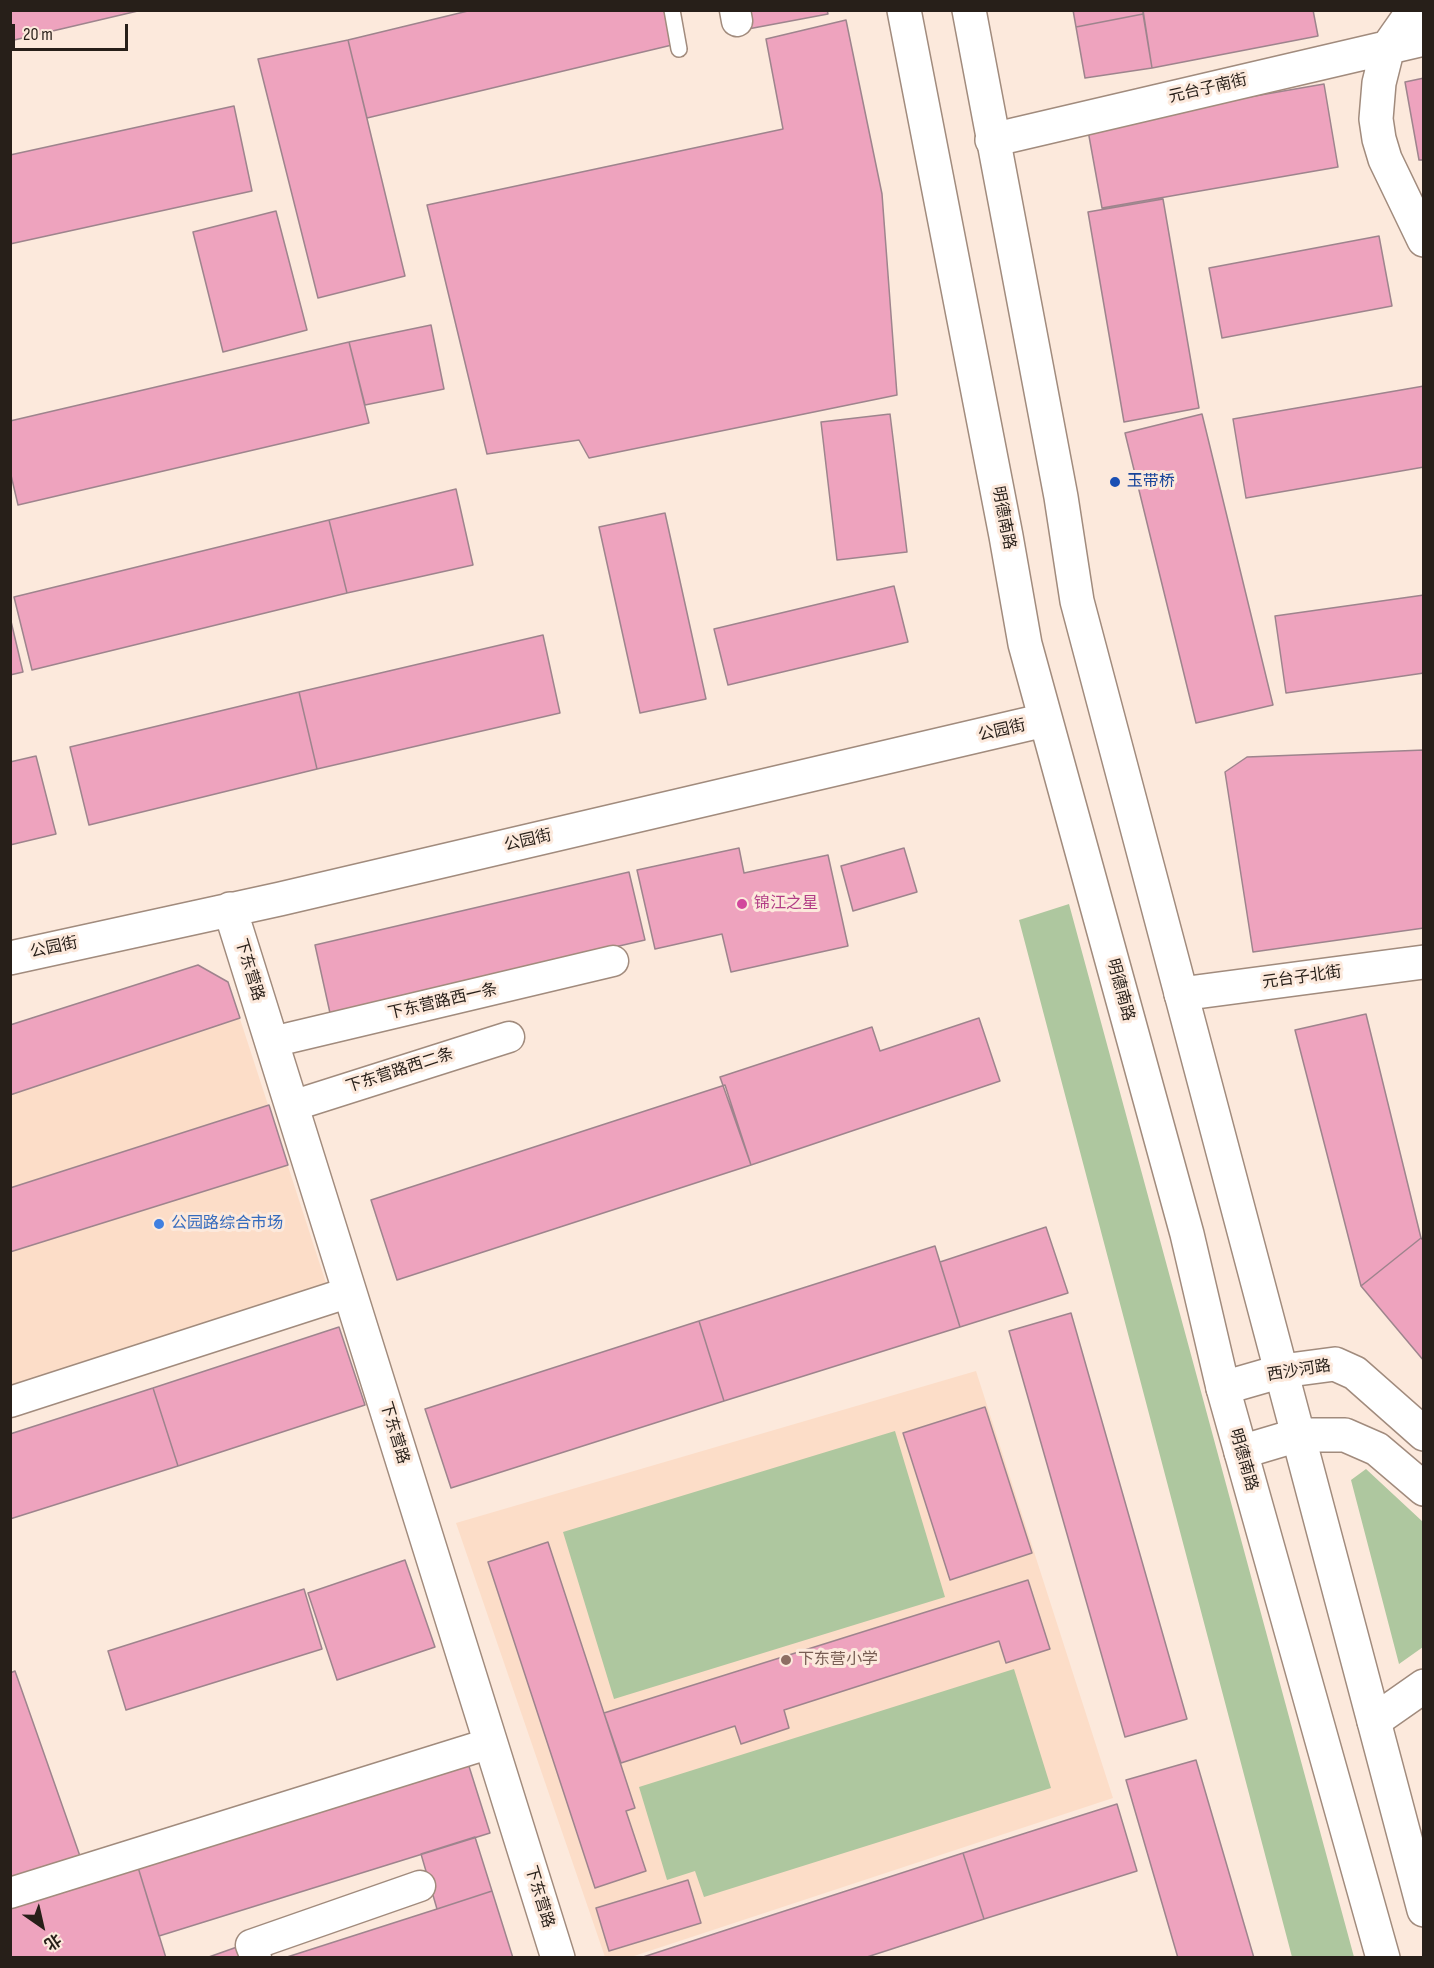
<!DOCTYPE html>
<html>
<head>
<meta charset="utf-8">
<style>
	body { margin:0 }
	#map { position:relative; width:1434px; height:1968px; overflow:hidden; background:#fce9dc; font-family:"Sofia Sans Condensed","Noto Sans SC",sans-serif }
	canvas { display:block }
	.frame { position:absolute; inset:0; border:12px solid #271f19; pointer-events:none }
	.north { position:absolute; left:12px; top:1896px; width:60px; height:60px; -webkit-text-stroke:4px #fce9dc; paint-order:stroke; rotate:146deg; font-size:16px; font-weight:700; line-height:24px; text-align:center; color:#271f19 }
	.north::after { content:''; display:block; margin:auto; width:21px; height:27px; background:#271f19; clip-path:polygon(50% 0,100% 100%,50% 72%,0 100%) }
	.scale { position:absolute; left:12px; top:24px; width:116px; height:27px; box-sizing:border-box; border:3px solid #271f19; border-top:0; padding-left:8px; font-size:18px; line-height:21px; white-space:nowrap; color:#271f19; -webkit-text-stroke:4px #fce9dc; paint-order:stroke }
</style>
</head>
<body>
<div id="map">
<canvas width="1434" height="1968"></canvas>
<div class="frame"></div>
<div class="north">北</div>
<div class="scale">20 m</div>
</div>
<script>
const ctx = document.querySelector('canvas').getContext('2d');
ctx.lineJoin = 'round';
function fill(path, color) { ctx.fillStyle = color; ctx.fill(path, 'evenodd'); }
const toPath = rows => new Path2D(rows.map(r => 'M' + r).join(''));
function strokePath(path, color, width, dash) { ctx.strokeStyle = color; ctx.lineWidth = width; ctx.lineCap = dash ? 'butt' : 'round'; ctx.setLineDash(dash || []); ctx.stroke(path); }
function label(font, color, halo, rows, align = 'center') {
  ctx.font = font + ' "Sofia Sans Condensed","Noto Sans SC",sans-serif'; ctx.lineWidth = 6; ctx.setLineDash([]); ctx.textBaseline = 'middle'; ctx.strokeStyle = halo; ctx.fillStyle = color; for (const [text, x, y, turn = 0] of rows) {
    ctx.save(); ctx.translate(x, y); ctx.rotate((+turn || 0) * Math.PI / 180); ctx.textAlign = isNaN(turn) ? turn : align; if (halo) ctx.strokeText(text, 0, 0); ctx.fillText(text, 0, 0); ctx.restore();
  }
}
fill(toPath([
	[198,965,228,982,326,1283,11,1387,10,1025],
	[976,1371,1113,1798,631,1957,605,1957,456,1523]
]), '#fcddc8');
fill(toPath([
	[1069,904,1354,1957,1292,1957,1019,920],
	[895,1431,945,1597,614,1699,563,1532],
	[1366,1469,1423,1522,1423,1647,1399,1664,1351,1480],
	[1014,1669,1051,1788,704,1897,695,1871,667,1880,639,1787]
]), '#aec79f');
const building = toPath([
	[10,10,142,10,10,41,10,10],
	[472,10,664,10,672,45,367,118,348,40,472,10],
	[744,10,827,10,828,14,748,29,744,10],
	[1073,10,1143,10,1143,14,1076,27,1073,10],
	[1143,10,1313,10,1318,36,1152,68,1143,10],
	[1143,14,1152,68,1085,78,1076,27,1143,14],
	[846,20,882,194,897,395,589,458,579,440,487,454,427,205,783,129,766,39,846,20],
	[348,40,405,276,318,298,258,59,348,40],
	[1424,78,1424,160,1419,160,1405,82,1424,78],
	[1324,84,1338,167,1102,208,1087,125,1324,84],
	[234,106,252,191,10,244,10,155,234,106],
	[1163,199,1199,408,1124,422,1088,212,1163,199],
	[276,211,307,330,223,352,193,232,276,211],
	[1379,236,1392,306,1222,338,1209,268,1379,236],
	[431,325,444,389,365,405,349,342,431,325],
	[349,342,369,423,18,505,10,471,10,421,349,342],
	[1424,386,1424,467,1246,498,1233,419,1424,386],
	[890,414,907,552,837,560,821,422,890,414],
	[1202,414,1273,705,1196,723,1125,433,1202,414],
	[456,489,473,565,347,593,329,520,456,489],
	[665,513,706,699,640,713,599,527,665,513],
	[329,520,347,593,32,670,14,597,329,520],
	[894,586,908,642,728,685,714,629,894,586],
	[1424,595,1424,673,1286,693,1275,616,1424,595],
	[10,617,23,672,10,675,10,617],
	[543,635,560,713,317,769,299,692,543,635],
	[299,692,317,769,89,825,70,747,299,692],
	[1424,750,1424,928,1253,952,1225,772,1247,757,1424,750],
	[36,756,56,834,10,845,10,762,36,756],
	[739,848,744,873,828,855,848,946,731,972,722,934,655,949,637,870,739,848],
	[904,848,917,892,853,911,841,866,904,848],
	[629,872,645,940,330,1013,315,945,629,872],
	[198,965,228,982,240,1018,10,1095,10,1025,198,965],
	[1366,1014,1421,1238,1361,1286,1295,1030,1366,1014],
	[979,1018,1000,1081,751,1165,720,1077,872,1027,880,1051,979,1018],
	[725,1085,751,1165,397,1280,371,1200,725,1085],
	[269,1105,288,1165,10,1252,10,1188,269,1105],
	[1046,1227,1068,1293,960,1327,940,1262,1046,1227],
	[1421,1238,1424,1241,1424,1361,1361,1286,1421,1238],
	[935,1246,960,1327,724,1401,699,1321,935,1246],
	[1071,1313,1187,1719,1125,1737,1009,1331,1071,1313],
	[699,1321,724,1401,451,1488,425,1409,699,1321],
	[339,1327,365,1405,178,1466,153,1388,339,1327],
	[153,1388,178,1466,10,1519,10,1434,153,1388],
	[985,1407,1032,1553,950,1580,903,1433,985,1407],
	[548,1542,635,1808,626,1811,646,1871,595,1888,488,1562,548,1542],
	[405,1560,435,1647,337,1680,308,1593,405,1560],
	[1028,1580,1050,1649,1006,1663,999,1641,784,1710,789,1728,741,1744,735,1726,621,1763,604,1713,1028,1580],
	[304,1589,322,1649,126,1710,108,1651,304,1589],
	[15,1671,81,1859,10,1883,10,1673,15,1671],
	[467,1760,490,1833,159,1936,137,1864,467,1760],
	[1196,1760,1254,1958,1178,1958,1126,1780,1196,1760],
	[1117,1804,1137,1871,984,1919,963,1853,1117,1804],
	[475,1837,492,1891,437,1909,421,1854,475,1837],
	[963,1853,984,1919,864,1958,640,1958,963,1853],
	[137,1864,166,1958,10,1958,10,1904,137,1864],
	[688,1880,701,1923,609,1951,596,1908,688,1880],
	[492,1891,513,1958,284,1958,437,1909,492,1891],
	[237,1947,241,1958,206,1958,237,1947]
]);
fill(building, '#eea3be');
strokePath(building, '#9e848d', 1.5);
const lane = toPath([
	[672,10,679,49]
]);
const street = toPath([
	[735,10,737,21],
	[272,1042,613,961],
	[292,1106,509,1037],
	[10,1402,350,1292],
	[10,1893,491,1743],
	[256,1958,251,1945,420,1886]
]);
const secondary = toPath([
	[1414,10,1388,47,1379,83,1376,119,1379,139,1385,159,1424,240],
	[992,140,1424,39],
	[230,909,558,1958],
	[10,958,280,899,1045,720],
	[1181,994,1424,962],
	[1223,1388,1282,1371,1335,1364,1355,1373,1424,1434],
	[1241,1452,1298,1435,1345,1435,1377,1449,1424,1489],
	[1374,1721,1424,1686]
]);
const primary = toPath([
	[904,10,1006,536,1025,644,1187,1234,1223,1388,1383,1958],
	[969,10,1061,497,1077,601,1424,1910]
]);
strokePath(lane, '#a18b7d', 18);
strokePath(street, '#a18b7d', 33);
strokePath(secondary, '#a18b7d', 36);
strokePath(primary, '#a18b7d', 36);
strokePath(lane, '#fff', 15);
strokePath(street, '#fff', 30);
strokePath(secondary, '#fff', 33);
strokePath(primary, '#fff', 33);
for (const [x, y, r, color] of [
	[1115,482,6,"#1a4fb4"],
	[742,904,6,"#d1479c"],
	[159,1224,6,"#3f7fe0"],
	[786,1660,6,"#8d6e63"]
]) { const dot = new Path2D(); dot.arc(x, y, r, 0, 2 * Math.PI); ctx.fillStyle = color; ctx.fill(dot); strokePath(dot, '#fce9dc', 2); }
label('16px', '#271f19', '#fce9dc', [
	["元台子南街",1208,89,-13],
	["明德南路",1003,518,79],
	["公园街",1002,731,-13],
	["公园街",528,841,-13],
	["公园街",54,948,-12],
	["下东营路",249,970,73],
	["元台子北街",1302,978,-8],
	["明德南路",1120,990,75],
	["下东营路西一条",443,1002,-13],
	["下东营路西二条",400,1071,-18],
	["西沙河路",1299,1371,-9],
	["下东营路",394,1433,73],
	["明德南路",1243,1460,74],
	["下东营路",539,1897,73]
]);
label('16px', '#164399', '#fce9dc', [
	["玉带桥",1127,482]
], 'left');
label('16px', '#b23c85', '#fce9dc', [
	["锦江之星",754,904]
], 'left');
label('16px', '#366cbe', '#fce9dc', [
	["公园路综合市场",171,1224]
], 'left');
label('16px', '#785e54', '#fce9dc', [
	["下东营小学",798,1660]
], 'left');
</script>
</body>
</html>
